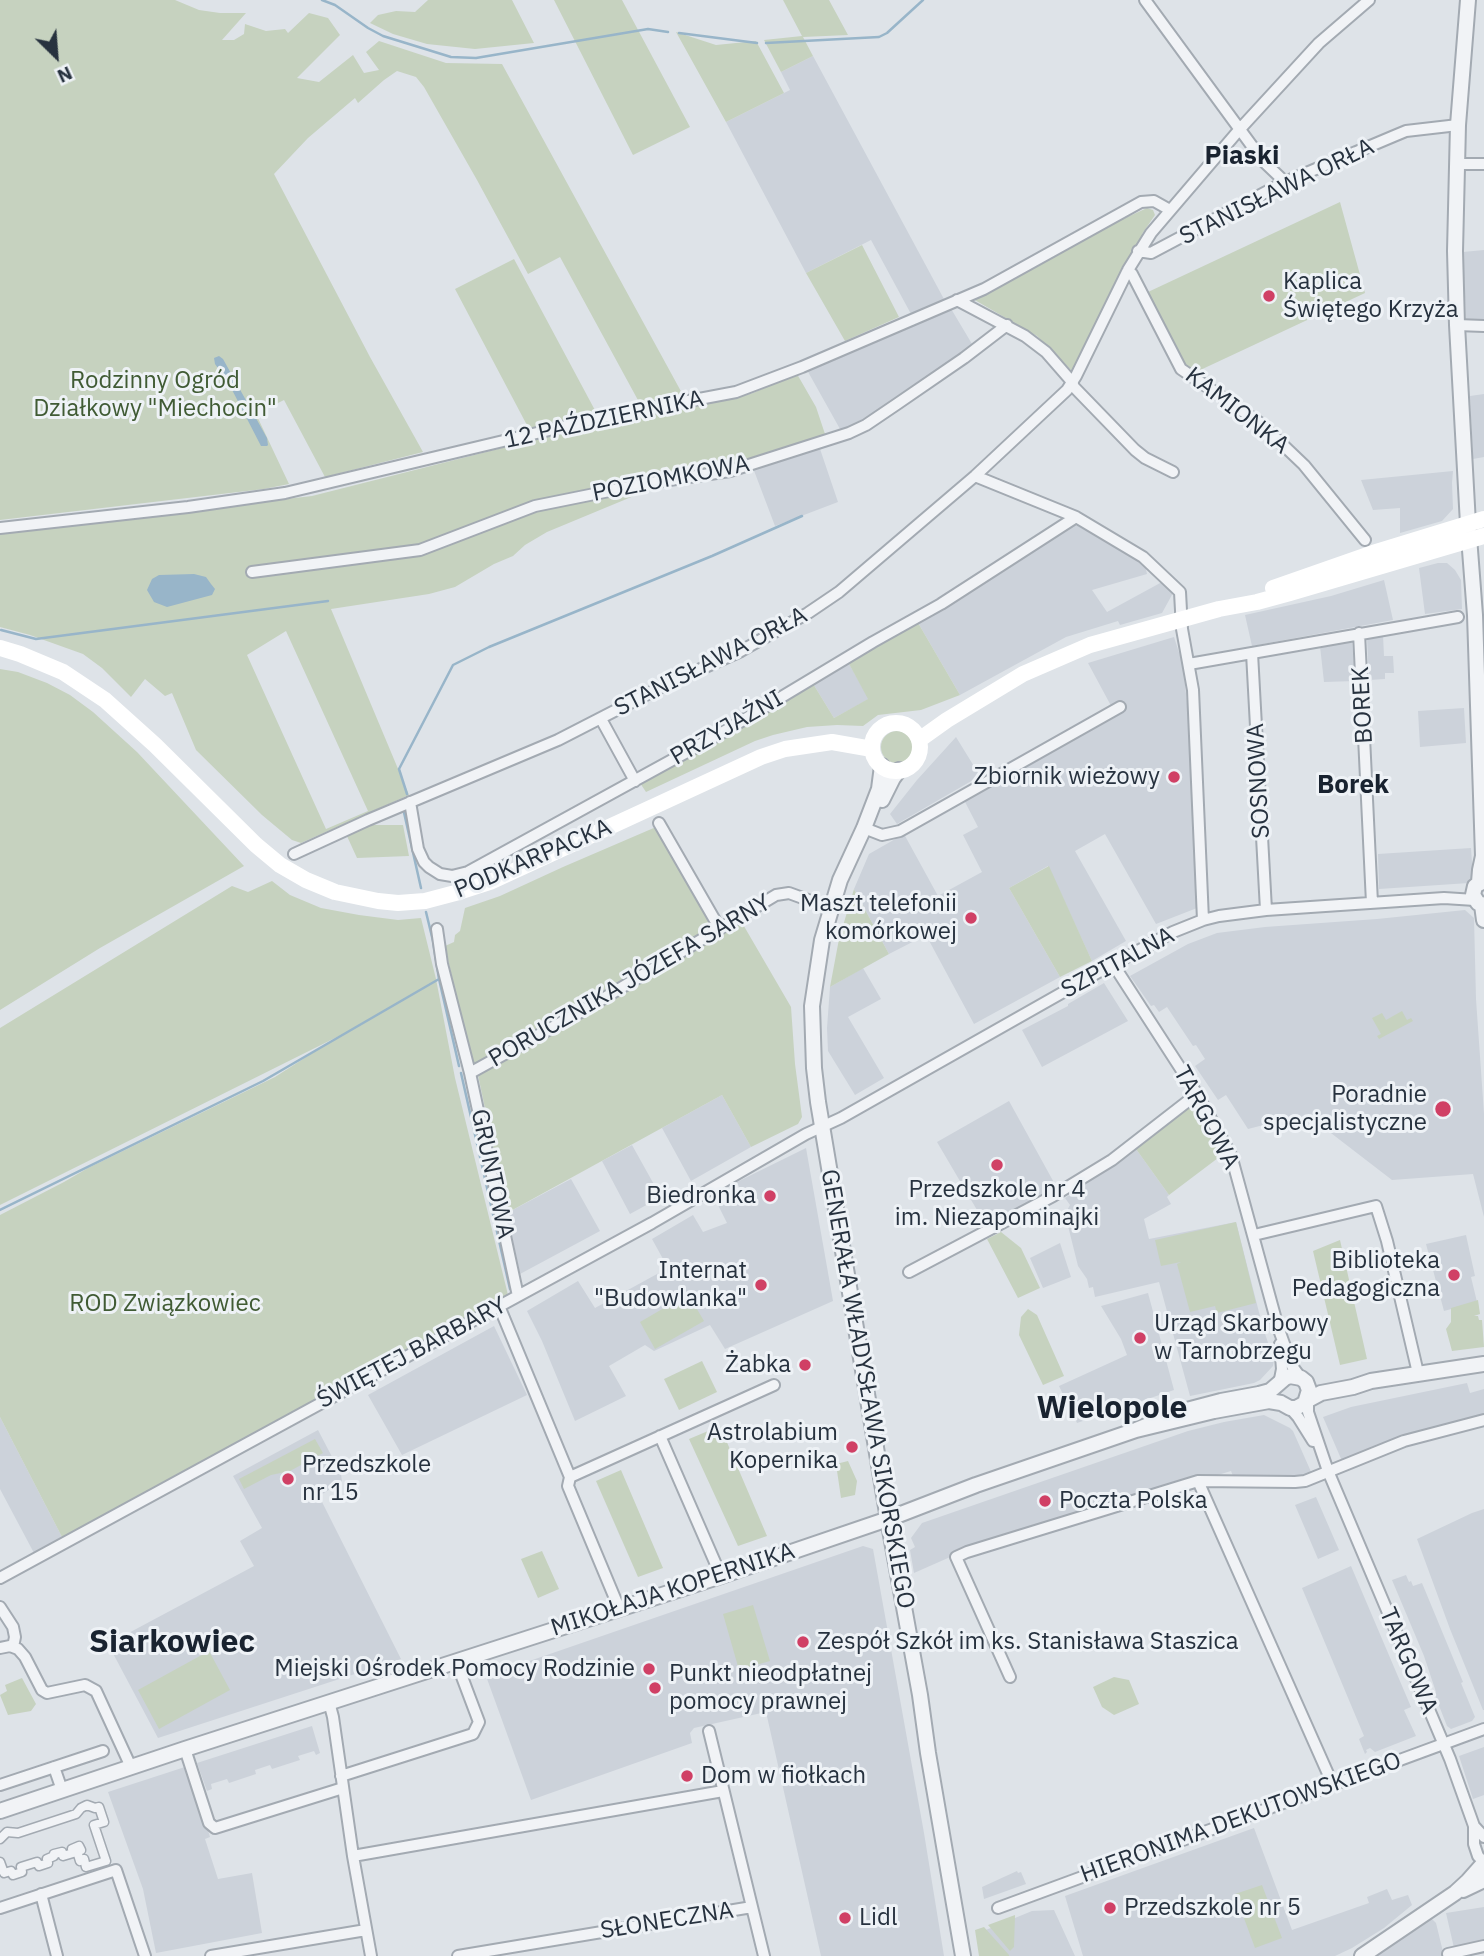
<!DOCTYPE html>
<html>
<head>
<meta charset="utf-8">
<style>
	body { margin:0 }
	#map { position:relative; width:1484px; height:1956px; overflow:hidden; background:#dee3e8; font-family:"IBM Plex Sans",sans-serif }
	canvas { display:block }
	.north { position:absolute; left:21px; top:21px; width:70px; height:70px; -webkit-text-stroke:5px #eef2f6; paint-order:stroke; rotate:155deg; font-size:19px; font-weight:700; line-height:28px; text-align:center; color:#27323f }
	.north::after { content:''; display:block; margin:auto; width:24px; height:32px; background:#27323f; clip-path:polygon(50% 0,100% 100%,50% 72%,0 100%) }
</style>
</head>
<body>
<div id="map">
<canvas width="1484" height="1956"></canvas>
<div class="north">N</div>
</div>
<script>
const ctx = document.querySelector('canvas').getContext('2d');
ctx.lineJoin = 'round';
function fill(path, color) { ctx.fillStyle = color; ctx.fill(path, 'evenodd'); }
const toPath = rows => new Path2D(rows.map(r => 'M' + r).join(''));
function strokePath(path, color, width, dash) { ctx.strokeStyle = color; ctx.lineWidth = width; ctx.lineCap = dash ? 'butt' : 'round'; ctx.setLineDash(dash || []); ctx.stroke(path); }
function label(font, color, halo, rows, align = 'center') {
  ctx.font = font + ' "IBM Plex Sans",sans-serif'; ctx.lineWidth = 6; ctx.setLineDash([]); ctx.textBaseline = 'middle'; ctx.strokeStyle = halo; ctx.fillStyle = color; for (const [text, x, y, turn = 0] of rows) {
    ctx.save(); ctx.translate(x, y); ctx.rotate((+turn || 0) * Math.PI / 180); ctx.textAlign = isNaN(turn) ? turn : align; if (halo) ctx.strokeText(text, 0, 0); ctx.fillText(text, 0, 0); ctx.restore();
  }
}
fill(toPath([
	[813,56,945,301,911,314,871,240,806,273,726,122,790,90,781,72],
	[1484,250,1484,321,1466,320,1463,252],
	[950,307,975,349,915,388,847,428,840,429,807,370],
	[1484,394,1484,457,1473,459,1470,396],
	[819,446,838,502,775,526,753,468],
	[1453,471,1452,483,1453,509,1442,521,1400,533,1400,508,1373,510,1361,480],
	[1073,525,1078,526,1109,543,1138,559,1145,565,1147,574,1092,590,1107,612,1162,582,1171,589,1173,593,1162,613,1120,625,1118,621,1066,637,960,695,917,621,1018,557],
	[1438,563,1447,563,1455,570,1461,580,1462,609,1425,614,1419,568],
	[1384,580,1393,620,1252,646,1245,615,1331,596],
	[1383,635,1384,656,1393,656,1394,673,1385,673,1385,679,1369,680,1367,638],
	[1174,637,1183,665,1191,742,1197,908,1156,924,1105,834,1075,851,1126,941,1092,961,1048,866,1009,888,1060,977,974,1024,926,935,889,954,854,889,869,854,904,834,938,896,982,872,963,835,978,827,964,800,1116,715,1088,663],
	[1352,641,1355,681,1324,682,1320,646],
	[848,662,869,699,834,718,812,682],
	[1464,708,1466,743,1420,747,1418,711],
	[956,737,980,776,897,824,890,814,917,780],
	[1471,848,1473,879,1469,883,1379,889,1378,854],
	[1465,910,1474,918,1476,999,1484,1114,1484,1217,1473,1174,1392,1180,1314,1120,1283,1120,1248,1129,1226,1095,1218,1100,1195,1066,1205,1059,1196,1045,1193,1046,1167,1007,1159,1012,1154,1005,1151,1006,1130,976,1188,944,1217,933,1265,927,1377,919],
	[863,968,881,999,848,1017,884,1078,855,1095,828,1051,827,1028,830,987],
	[1104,983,1128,1021,1042,1067,1022,1030,1068,1006,1068,1004],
	[722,1095,751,1147,691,1181,662,1128],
	[1009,1101,1057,1188,987,1227,937,1142],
	[632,1145,661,1197,630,1214,602,1161],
	[806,1148,833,1301,725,1349,710,1325,654,1351,645,1345,609,1366,626,1396,575,1421,542,1341,527,1311,578,1281,595,1308,668,1268,652,1239,693,1215,703,1232,727,1223,716,1201,740,1189,737,1182],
	[1136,1149,1169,1195,1167,1197,1171,1204,1144,1219,1149,1239,1236,1222,1263,1328,1274,1360,1273,1366,1260,1380,1254,1383,1190,1396,1159,1282,1095,1297,1093,1287,1089,1288,1087,1279,1078,1266,1065,1214,1070,1205,1065,1198],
	[571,1179,600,1231,520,1274,507,1213],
	[1466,1235,1475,1276,1471,1277,1477,1302,1444,1311,1426,1244],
	[1060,1243,1071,1277,1043,1288,1030,1258],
	[1148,1293,1174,1390,1077,1423,1059,1386,1127,1355,1121,1339,1101,1306],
	[494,1326,527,1395,402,1455,368,1395],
	[1467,1383,1470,1393,1484,1389,1484,1416,1342,1461,1323,1417,1351,1407],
	[1264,1415,1290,1428,1293,1431,1312,1474,1297,1479,1253,1477,1233,1476,1231,1471,957,1554,914,1573,910,1550,915,1547,911,1538,922,1523,1188,1431,1224,1422],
	[0,1417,62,1537,34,1553,0,1489],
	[318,1430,341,1474,342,1482,319,1496,401,1659,158,1738,108,1644,254,1566,240,1541,262,1528,233,1476],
	[1316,1497,1339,1550,1318,1559,1295,1505],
	[1484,1509,1484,1710,1483,1710,1450,1629,1417,1539,1472,1513],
	[863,1546,873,1549,924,1833,944,1956,821,1956,766,1712,694,1728,690,1733,692,1743,531,1800,486,1676],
	[1351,1566,1411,1707,1404,1710,1416,1736,1375,1752,1370,1748,1366,1750,1367,1752,1365,1754,1359,1739,1364,1736,1302,1588],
	[1406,1575,1409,1582,1411,1581,1413,1586,1422,1583,1463,1682,1461,1683,1475,1717,1472,1721,1451,1729,1447,1726,1434,1693,1436,1692,1424,1656,1392,1580],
	[312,1726,320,1753,316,1755,314,1751,298,1756,300,1760,272,1769,270,1765,255,1770,256,1774,229,1783,227,1779,211,1784,212,1789,207,1791,197,1763],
	[1484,1747,1484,1795,1473,1799,1459,1756],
	[188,1766,210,1837,205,1839,218,1879,252,1873,262,1933,156,1953,143,1889,108,1792],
	[1254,1828,1292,1930,1369,1903,1367,1897,1387,1889,1392,1900,1408,1895,1412,1905,1384,1928,1352,1948,1335,1956,1083,1956,1065,1896],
	[1017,1871,1018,1873,1021,1872,1026,1884,984,1899,982,1887],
	[1484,1907,1484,1942,1454,1948,1446,1913],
	[1054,1910,1075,1956,984,1956,981,1932,1032,1911],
	[1425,1919,1432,1919,1436,1923,1444,1956,1369,1956]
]), '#ccd2da');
fill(toPath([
	[0,0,175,0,199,10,220,13,246,13,222,40,234,40,244,34,245,24,266,31,285,29,288,33,309,13,328,18,340,35,297,78,319,82,353,55,364,73,379,70,366,52,379,41,446,63,502,64,683,395,639,402,560,257,528,274,477,180,424,87,416,77,397,71,384,80,358,103,355,98,308,138,274,174,370,357,423,452,325,477,284,400,256,414,289,484,264,489,0,520],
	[428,0,512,0,534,43,475,49,427,44,393,34,370,23,378,15,396,11,415,12],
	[554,0,622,0,690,127,633,155],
	[783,0,829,0,848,35,803,37,813,56,781,72,764,40,802,36],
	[676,32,716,45,756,41,784,93,726,122],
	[1340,202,1365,293,1196,372,1186,366,1148,292],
	[1147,208,1153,210,1155,215,1142,234,1144,236,1073,372,1037,336,973,299,1120,218,1121,220],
	[862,245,899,317,845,341,806,273],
	[514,259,597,414,529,429,455,289],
	[797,374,816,407,826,437,723,475,667,486,641,493,547,532,525,545,513,556,494,564,455,587,429,594,331,609,409,795,301,843,292,840,262,815,196,750,172,693,165,696,145,679,131,697,102,668,83,654,30,635,0,627,0,532,312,496,589,426,732,399,753,393],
	[286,631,368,811,326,829,247,655],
	[917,621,960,695,921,710,878,715,863,726,837,725,807,727,773,735,755,741,646,792,640,783,812,682,834,718,868,699,848,662],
	[0,669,18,672,47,683,70,695,93,712,137,752,244,866,100,948,0,1010],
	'881 747a16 16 0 1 1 32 0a16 16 0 1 1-32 0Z',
	[367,825,403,825,409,856,357,858,346,834],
	[656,827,715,925,474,1066,469,1053,445,946,454,942,455,935,460,931,465,908,500,896,563,867],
	[1049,866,1092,961,1060,977,1009,888],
	[272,881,290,895,321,908,359,915,398,920,421,918,436,979,455,1078,508,1295,62,1537,0,1417,0,1215,64,1182,88,1168,275,1077,339,1036,0,1205,0,1028,232,886,248,892],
	[854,889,889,954,830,987,839,939],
	[741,921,791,1007,795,1064,802,1117,798,1124,751,1147,722,1095,507,1213,478,1075,653,975],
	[1402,1011,1407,1020,1411,1018,1413,1021,1379,1039,1377,1036,1381,1034,1372,1018,1382,1013,1386,1020],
	[1191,1107,1222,1155,1169,1195,1136,1149,1176,1116],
	[1236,1222,1256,1303,1217,1313,1215,1306,1190,1312,1177,1264,1181,1262,1161,1266,1155,1240],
	[1001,1232,1021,1248,1040,1288,1018,1298,987,1239],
	[1340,1240,1367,1359,1340,1365,1313,1251],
	[688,1294,704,1321,655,1349,640,1322],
	[1478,1300,1480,1314,1474,1316,1478,1316,1479,1320,1482,1320,1484,1347,1452,1351,1446,1329,1451,1322,1451,1308],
	[1028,1309,1037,1315,1064,1376,1043,1385,1019,1335,1021,1317],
	[702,1361,717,1392,679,1410,664,1379],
	[720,1426,767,1536,738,1546,689,1439],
	[315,1439,323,1453,290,1471,271,1475,244,1489,239,1479],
	[848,1461,857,1481,855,1495,841,1498,836,1464],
	[621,1470,663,1568,638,1577,596,1481],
	[542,1551,559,1589,538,1598,521,1559],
	[753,1605,770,1661,739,1670,723,1614],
	[209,1651,230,1690,159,1729,138,1690],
	[1114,1677,1129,1680,1139,1704,1114,1715,1102,1707,1093,1687],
	[22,1678,36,1704,31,1711,8,1715,0,1695,7,1691,5,1685],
	[1262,1885,1282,1938,1255,1948,1235,1894],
	[1015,1915,1014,1947,1010,1951,988,1925],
	[984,1927,1009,1955,1009,1956,979,1956,975,1930]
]), '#c6d2bf');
fill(toPath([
	[219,356,223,359,267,438,268,445,267,446,261,446,228,382,215,364,214,358],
	[194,574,206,577,211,584,215,589,212,595,167,607,154,602,147,590,152,579,159,575]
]), '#98b5c9');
strokePath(toPath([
	[322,0,335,5,368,28,383,36,451,57,476,58,648,29,668,32],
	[679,33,757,43],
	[766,43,879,37,887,33,923,0],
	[1,630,36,639,328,601],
	[407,794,399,769,453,665,489,647,712,556,802,516],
	[403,808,421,888],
	[426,912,433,941,439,979,459,1066],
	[461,1073,510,1289],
	[0,1210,263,1081,439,979]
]), '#98b5c9', 2.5);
const pedestrian = toPath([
	[0,1839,7,1832,18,1833,76,1814,81,1808,87,1805,95,1808,99,1807,104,1822,94,1825,106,1861,86,1867,84,1859,80,1861,77,1851,81,1850,79,1846,72,1849,73,1853,63,1856,62,1852,54,1854,54,1856,47,1859,48,1863,39,1866,37,1862,21,1867,22,1872,13,1875,11,1871,4,1873,0,1862]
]);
const minor = toPath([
	[1145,0,1263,161,1285,182],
	[1457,164,1484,164],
	[1138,251,1151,253,1285,182,1394,136,1406,131,1458,125],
	[1128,270,1132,274,1181,369,1260,423,1304,465,1365,540],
	[957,300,1025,336,1046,352,1073,383],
	[1457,325,1484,326],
	[1072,385,1135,450,1145,458,1173,472],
	[975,476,1076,517,1143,557,1180,592,1182,629,1193,690,1203,920],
	[0,528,188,507,285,493,604,417,736,392,802,367,984,289,1141,202,1154,201,1170,210],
	[252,572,420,550,535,506,649,483,730,471,849,433,866,425,897,404,964,358,1007,325],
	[1359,633,1372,903],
	[1252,653,1266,910],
	[1189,664,1458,617],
	[601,719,635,781],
	[410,802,418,849,424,862,429,867,440,874,452,876,468,872,725,731,873,642,941,604,1076,517],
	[659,823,720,929],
	[864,828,882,835,900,831,1120,707],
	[294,854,368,820,558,740,665,685,741,651,808,613,839,592,975,476,1067,390,1076,376,1128,270,1151,233,1239,130,1319,43,1369,0],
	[437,929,442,964,470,1073,518,1296],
	[1113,964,1197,1094,1231,1155,1278,1327,1292,1366,1301,1378],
	[470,1073,584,1010,776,895,789,893,830,908],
	[1254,1235,1376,1206,1387,1241,1418,1373],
	[909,1272,1053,1196,1112,1160,1197,1094],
	[499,1306,570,1477,568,1486,619,1608],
	[1279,1384,1282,1369,1280,1344],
	[1308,1400,1308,1412,1328,1471,1450,1759,1474,1826,1484,1837],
	[1290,1408,1298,1417,1313,1441],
	[660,1436,721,1576],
	[570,1477,774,1385],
	[1198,1481,1333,1785],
	[0,1578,652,1223,806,1134,841,1118,1097,973,1173,932,1203,920,1219,916,1266,910,1444,898,1475,900],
	[0,1607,13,1627,15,1637,13,1647],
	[0,1648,10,1646,18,1649,25,1657,42,1690,47,1693,85,1685,96,1691,131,1767],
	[1010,1677,956,1557,967,1552,1198,1481,1295,1482,1305,1481,1404,1441,1484,1420],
	[329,1702,333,1717,353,1856,371,1956],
	[709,1731,764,1956],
	[185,1749,209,1823,215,1828,343,1788],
	[54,1767,62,1790],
	[341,1776,473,1734,479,1722,456,1661],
	[0,1785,103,1751],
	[1474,1826,1474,1844,1478,1856,1484,1862],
	[353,1856,723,1791],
	[41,1894,57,1956],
	[0,1908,116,1870,145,1956],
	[998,1908,1484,1729],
	[1448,1954,1484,1946],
	[211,1956,366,1930],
	[458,1956,752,1907]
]);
const tertiary = toPath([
	[1468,0,1458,125,1455,251,1457,325,1468,524,1475,615,1483,856,1480,870,1479,882],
	[882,766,879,789,864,828,840,880,822,940,812,1006,814,1068,818,1102,888,1519,920,1695,928,1753,963,1956],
	[882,800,893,778,899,770],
	[1484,881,1475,886,1473,895,1478,903,1484,905],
	[1482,905,1484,920],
	[1308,1400,1321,1393,1353,1387,1371,1381,1484,1364],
	[0,1811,185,1749,721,1576,888,1519,976,1485,1136,1430,1183,1411,1221,1401,1259,1394,1270,1391,1285,1378,1290,1376,1301,1378,1306,1382,1309,1390,1305,1403,1296,1408,1290,1408,1281,1403,1269,1401,1214,1411,1136,1430],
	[1463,1890,1484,1880],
	[1362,1956,1455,1893,1468,1881,1484,1863]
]);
strokePath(pedestrian, '#a3aab2', 11);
strokePath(minor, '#a3aab2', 14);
strokePath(tertiary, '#a3aab2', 18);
strokePath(pedestrian, '#f1f3f6', 8);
strokePath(minor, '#f1f3f6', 10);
strokePath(tertiary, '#f1f3f6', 14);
strokePath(toPath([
	[1273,588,1373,553,1484,519],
	[0,648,20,654,63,672,105,700,155,745,256,845,280,865,306,880,335,892,378,901,398,903,425,901,459,892,490,882,761,757,785,749,832,742,872,749],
	'872 747a24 24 0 1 1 48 0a24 24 0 1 1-48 0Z',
	[919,740,947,720,1023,674,1090,645,1219,609,1257,602,1290,593,1484,536]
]), '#fff', 16);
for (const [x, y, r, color] of [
	[1269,296,7,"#d04065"],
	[1174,777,7,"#d04065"],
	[971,918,7,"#d04065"],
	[1443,1109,9,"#d04065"],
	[997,1165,7,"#d04065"],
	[770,1196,7,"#d04065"],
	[1454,1275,7,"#d04065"],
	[761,1285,7,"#d04065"],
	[1140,1338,7,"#d04065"],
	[805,1365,7,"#d04065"],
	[852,1447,7,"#d04065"],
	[288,1479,7,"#d04065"],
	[1045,1501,7,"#d04065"],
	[803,1642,7,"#d04065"],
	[649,1669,7,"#d04065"],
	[655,1688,7,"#d04065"],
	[687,1776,7,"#d04065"],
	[1110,1908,7,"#d04065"],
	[845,1918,7,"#d04065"]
]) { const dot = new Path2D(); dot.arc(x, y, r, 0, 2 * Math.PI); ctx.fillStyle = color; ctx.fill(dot); strokePath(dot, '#eef2f6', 2.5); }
label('24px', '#27323f', '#eef2f6', [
	["STANISŁAWA ORŁA",1277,192,-26],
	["KAMIONKA",1237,411,38],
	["12 PAŹDZIERNIKA",604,420,-12],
	["POZIOMKOWA",671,479,-11],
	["STANISŁAWA ORŁA",711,662,-27],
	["BOREK",1363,705,-93],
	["PRZYJAŹNI",727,728,-30],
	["SOSNOWA",1259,781,-93],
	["PODKARPACKA",533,859,-23],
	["SZPITALNA",1118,963,-28],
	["PORUCZNIKA JÓZEFA SARNY",630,981,-30],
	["TARGOWA",1206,1118,62],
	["GRUNTOWA",492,1174,78],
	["ŚWIĘTEJ BARBARY",412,1353,-28],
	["GENERAŁA WŁADYSŁAWA SIKORSKIEGO",867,1389,80],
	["MIKOŁAJA KOPERNIKA",673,1590,-18],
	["TARGOWA",1408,1661,67],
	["HIERONIMA DEKUTOWSKIEGO",1241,1818,-20],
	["SŁONECZNA",667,1921,-9]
]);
label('24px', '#27323f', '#eef2f6', [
	["Kaplica",1283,282],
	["Świętego Krzyża",1283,310],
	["Zbiornik wieżowy",1160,777,"right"],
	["Maszt telefonii",957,904,"right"],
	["komórkowej",957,932,"right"],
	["Poradnie",1427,1095,"right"],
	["specjalistyczne",1427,1123,"right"],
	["Przedszkole nr 4",997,1190,"center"],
	["im. Niezapominajki",997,1218,"center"],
	["Biedronka",756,1196,"right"],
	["Biblioteka",1440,1261,"right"],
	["Pedagogiczna",1440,1289,"right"],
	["Internat",747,1271,"right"],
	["\"Budowlanka\"",747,1299,"right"],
	["Urząd Skarbowy",1154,1324],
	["w Tarnobrzegu",1154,1352],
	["Żabka",791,1365,"right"],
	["Astrolabium",838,1433,"right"],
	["Kopernika",838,1461,"right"],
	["Przedszkole",302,1465],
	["nr 15",302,1493],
	["Poczta Polska",1059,1501],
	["Zespół Szkół im ks. Stanisława Staszica",817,1642],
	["Miejski Ośrodek Pomocy Rodzinie",635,1669,"right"],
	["Punkt nieodpłatnej",669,1674],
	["pomocy prawnej",669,1702],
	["Dom w fiołkach",701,1776],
	["Przedszkole nr 5",1124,1908],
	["Lidl",859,1918]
], 'left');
label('24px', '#405b34', '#eef2f6', [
	["Rodzinny Ogród",155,381],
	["Działkowy \"Miechocin\"",155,409],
	["ROD Związkowiec",165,1304]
]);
label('bold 26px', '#192330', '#eef2f6', [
	["Piaski",1242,156],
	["Borek",1353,785]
]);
label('bold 32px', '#192330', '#eef2f6', [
	["Wielopole",1112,1409],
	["Siarkowiec",172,1643]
]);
</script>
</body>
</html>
